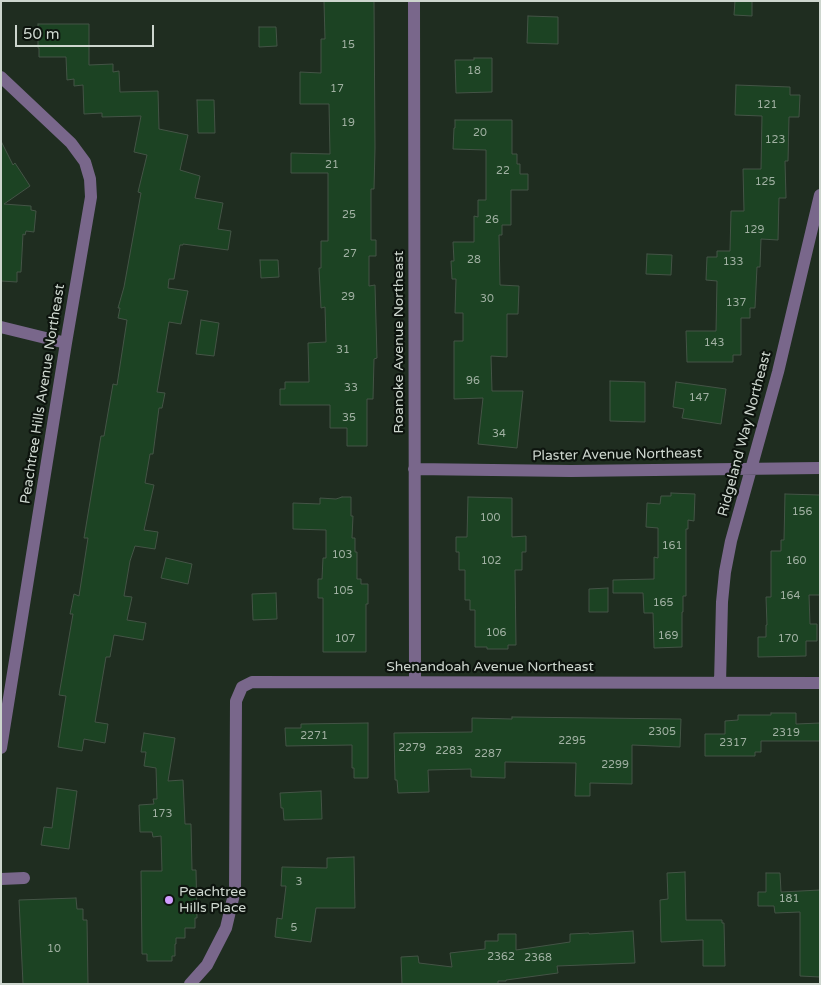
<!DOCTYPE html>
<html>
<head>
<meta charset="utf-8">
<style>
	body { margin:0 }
	#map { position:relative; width:821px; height:985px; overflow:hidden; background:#1f2d20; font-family:"Varela Round",sans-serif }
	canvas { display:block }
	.frame { position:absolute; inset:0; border:2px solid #cdd6ce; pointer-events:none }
	.scale { position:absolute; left:15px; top:25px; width:139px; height:22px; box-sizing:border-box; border:2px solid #cdd6ce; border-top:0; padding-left:6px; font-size:15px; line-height:18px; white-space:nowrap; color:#cdd6ce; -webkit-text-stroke:4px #0d140e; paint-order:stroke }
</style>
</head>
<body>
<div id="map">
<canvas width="821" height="985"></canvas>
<div class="frame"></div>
<div class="scale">50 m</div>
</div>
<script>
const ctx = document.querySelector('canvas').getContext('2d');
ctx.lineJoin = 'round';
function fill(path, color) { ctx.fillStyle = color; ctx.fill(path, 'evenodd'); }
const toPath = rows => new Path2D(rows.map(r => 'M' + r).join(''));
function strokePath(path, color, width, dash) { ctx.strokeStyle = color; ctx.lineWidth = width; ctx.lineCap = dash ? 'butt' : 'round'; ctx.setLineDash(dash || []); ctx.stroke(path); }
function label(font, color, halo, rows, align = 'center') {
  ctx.font = font + ' "Varela Round",sans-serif'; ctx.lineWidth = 4.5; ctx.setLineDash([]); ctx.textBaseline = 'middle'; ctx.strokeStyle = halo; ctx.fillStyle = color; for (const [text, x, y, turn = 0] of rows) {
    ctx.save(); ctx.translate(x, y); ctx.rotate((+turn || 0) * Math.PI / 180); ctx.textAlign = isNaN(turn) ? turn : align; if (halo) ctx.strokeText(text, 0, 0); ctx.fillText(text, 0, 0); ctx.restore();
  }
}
const building = toPath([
	[324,1,374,1,375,148,374,189,371,189,371,240,376,240,376,256,369,256,369,286,375,285,377,358,374,359,373,399,367,399,367,446,347,446,347,428,330,428,330,405,280,405,280,389,285,389,285,382,309,382,308,343,326,342,325,307,321,308,319,268,321,268,321,241,328,241,328,173,291,173,291,153,330,154,329,104,300,104,300,72,321,73,321,39,325,39,324,1],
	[735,1,752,1,752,16,734,15,735,1],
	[528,16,558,17,558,44,527,43,528,16],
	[38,24,89,24,89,65,113,64,113,72,119,71,120,92,158,91,159,129,188,135,180,170,200,176,195,198,223,203,218,229,231,231,228,250,183,244,183,245,180,245,174,279,169,279,168,288,188,291,181,324,169,322,157,392,165,393,162,408,159,408,153,454,150,454,145,483,154,485,144,530,158,532,155,549,135,546,130,561,124,596,132,597,127,620,146,623,143,640,114,635,110,657,106,657,95,722,108,724,105,743,84,739,82,751,58,747,66,696,59,695,73,614,70,614,74,594,79,596,88,538,84,538,101,436,104,436,113,384,117,385,127,320,118,318,120,308,118,308,124,287,141,193,138,192,147,155,134,152,141,116,102,117,102,113,84,114,83,85,74,86,74,79,67,80,66,57,39,57,39,48,38,48,38,24],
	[259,27,276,27,277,46,259,47,259,27],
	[474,58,492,58,492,92,456,93,455,60,474,60,474,58],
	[736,85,790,87,790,95,800,95,799,117,789,117,788,161,785,161,786,198,779,198,778,240,761,239,760,267,757,267,755,308,750,308,750,318,741,318,741,355,733,355,733,362,687,362,686,331,716,331,717,281,706,280,707,257,717,257,717,251,730,251,731,211,744,211,743,169,761,169,762,116,735,115,736,85],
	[197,100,214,100,215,133,198,133,197,100],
	[455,120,512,120,512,154,517,154,517,164,520,164,520,174,528,174,528,190,511,190,511,225,502,225,502,235,499,235,500,285,519,286,518,314,507,314,507,357,491,356,492,391,523,391,517,448,478,444,483,398,454,399,454,341,463,341,463,313,455,313,456,279,452,279,451,261,454,261,453,242,474,242,474,216,478,217,478,200,486,200,486,150,453,149,454,128,455,128,455,120],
	[1,141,13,165,15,163,30,186,4,204,31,206,31,210,36,211,34,232,26,231,25,235,23,234,21,272,17,272,17,282,1,281,1,141],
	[647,254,672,255,671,275,646,274,647,254],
	[260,260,278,260,279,277,261,278,260,260],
	[201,320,219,323,214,356,196,354,201,320],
	[610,381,645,382,645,422,610,421,610,381],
	[676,382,726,389,721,424,682,418,684,409,673,407,676,382],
	[671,493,695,494,694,521,688,520,688,529,686,529,686,596,683,596,683,612,682,612,682,647,654,648,653,613,644,613,643,593,613,593,613,580,654,579,654,557,658,558,658,528,646,527,647,503,660,504,661,496,671,496,671,493],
	[785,494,820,495,820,595,809,595,810,624,817,624,817,641,806,641,806,656,758,657,758,637,766,637,766,625,767,625,766,597,771,597,771,551,781,551,781,540,784,540,785,494],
	[342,497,351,497,351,516,353,516,352,538,355,538,355,552,357,552,357,579,361,579,361,584,368,584,368,604,366,604,366,652,323,652,323,598,318,598,318,579,322,579,323,558,326,558,326,530,293,529,293,503,320,504,320,498,336,499,342,497],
	[468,497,512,498,512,537,526,536,526,552,522,552,522,570,515,570,516,645,508,645,508,649,487,649,487,647,475,647,475,610,470,610,470,600,465,600,465,570,459,570,459,552,456,552,456,537,467,537,468,497],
	[166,558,192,564,188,584,161,578,166,558],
	[608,588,608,612,589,612,589,589,608,588],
	[276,593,277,619,253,620,252,594,276,593],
	[771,713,796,713,796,724,820,723,820,741,761,741,761,752,755,752,755,756,705,756,705,734,725,734,725,721,738,720,738,715,771,715,771,713],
	[512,717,681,719,680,747,632,745,632,784,590,783,590,796,575,796,576,763,505,762,505,778,471,777,471,769,428,770,429,792,398,793,397,780,395,780,394,733,472,732,472,718,512,719,512,717],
	[368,723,368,778,354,778,354,768,352,768,352,745,286,746,285,728,301,728,301,724,368,723],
	[144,733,175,738,168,781,183,780,185,824,191,824,192,870,196,870,197,918,195,918,195,928,185,928,185,938,176,938,176,944,175,944,175,956,172,956,172,961,147,961,147,954,142,954,141,871,162,871,161,836,153,837,152,832,140,832,139,805,154,804,153,799,157,799,156,768,144,766,146,752,141,752,144,733],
	[57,788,77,791,69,849,41,845,44,827,52,828,57,788],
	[321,791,322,819,284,820,283,808,281,808,280,793,321,791],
	[354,857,355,908,316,908,311,942,275,937,277,918,282,919,286,886,281,886,282,867,327,868,327,858,354,857],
	[685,872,686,920,722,920,722,923,724,923,725,966,703,966,703,940,661,942,660,900,668,899,667,873,685,872],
	[766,873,780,873,781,892,820,890,820,977,800,976,800,912,775,913,774,906,758,906,758,892,766,892,766,873],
	[76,898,77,909,83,909,83,920,87,920,88,984,23,984,19,900,76,898],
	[633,931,635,963,557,966,558,973,506,980,506,981,498,981,498,984,402,984,401,957,418,956,419,963,452,967,450,953,485,949,485,941,498,941,498,934,516,934,516,950,570,942,570,934,589,933,589,934,633,931]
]);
fill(building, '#1c4323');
strokePath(building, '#445446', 1);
strokePath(toPath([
	[414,1,415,682],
	[1,77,71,143,85,162,90,179,91,197,66,343,1,748],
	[1,327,66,343],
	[414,469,571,471,820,468],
	[720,683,722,602,725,572,731,541,778,372,820,195],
	[1,879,24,878],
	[190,984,207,965,226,928,235,890,236,701,242,687,252,682,820,683]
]), '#79678b', 12);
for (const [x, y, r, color] of [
	[169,900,5,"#d09dff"]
]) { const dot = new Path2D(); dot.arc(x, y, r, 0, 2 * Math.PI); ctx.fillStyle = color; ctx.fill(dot); strokePath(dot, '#0d140e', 2); }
label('11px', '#a1b1a3', null, [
	["15",348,45],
	["18",474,71],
	["17",337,89],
	["121",767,105],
	["19",348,123],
	["20",480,133],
	["123",775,140],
	["21",332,165],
	["22",503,171],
	["125",765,182],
	["25",349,215],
	["26",492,220],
	["129",754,230],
	["27",350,254],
	["28",474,260],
	["133",733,262],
	["29",348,297],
	["30",487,299],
	["137",736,303],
	["143",714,343],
	["31",343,350],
	["96",473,381],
	["33",351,388],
	["147",699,398],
	["35",349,418],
	["34",499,434],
	["156",802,512],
	["100",490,518],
	["161",672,546],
	["103",342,555],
	["102",491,561],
	["160",796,561],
	["105",343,591],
	["164",790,596],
	["165",663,603],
	["106",496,633],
	["169",668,636],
	["107",345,639],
	["170",788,639],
	["2305",662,732],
	["2319",786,733],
	["2271",314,736],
	["2295",572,741],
	["2317",733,743],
	["2279",412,748],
	["2283",449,751],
	["2287",488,754],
	["2299",615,765],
	["173",162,814],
	["3",299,882],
	["181",789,899],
	["5",294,928],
	["10",54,949],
	["2362",501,957],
	["2368",538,958]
]);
label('14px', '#cdd6ce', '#0d140e', [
	["Roanoke Avenue Northeast",399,342,-90],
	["Peachtree Hills Avenue Northeast",43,394,-81],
	["Ridgeland Way Northeast",745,434,-75],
	["Plaster Avenue Northeast",617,455,-1],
	["Shenandoah Avenue Northeast",490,667]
]);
label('14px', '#cdd6ce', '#0d140e', [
	["Peachtree",179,892],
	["Hills Place",179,908]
], 'left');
</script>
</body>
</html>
